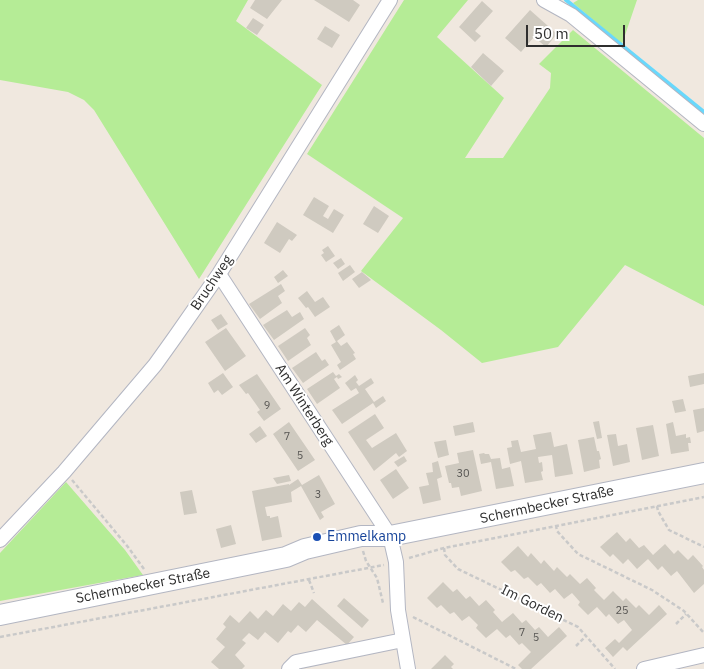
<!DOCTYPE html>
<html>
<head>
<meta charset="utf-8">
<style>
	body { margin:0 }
	#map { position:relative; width:704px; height:669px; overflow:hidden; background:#f0e8df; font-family:"IBM Plex Sans",sans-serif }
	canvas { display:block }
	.scale { position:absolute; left:526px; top:25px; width:99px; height:22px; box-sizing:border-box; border:2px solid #2e2e2e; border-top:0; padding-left:6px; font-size:15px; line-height:18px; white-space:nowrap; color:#2e2e2e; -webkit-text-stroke:4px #fff; paint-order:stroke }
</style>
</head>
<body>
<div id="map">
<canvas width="704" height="669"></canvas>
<div class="scale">50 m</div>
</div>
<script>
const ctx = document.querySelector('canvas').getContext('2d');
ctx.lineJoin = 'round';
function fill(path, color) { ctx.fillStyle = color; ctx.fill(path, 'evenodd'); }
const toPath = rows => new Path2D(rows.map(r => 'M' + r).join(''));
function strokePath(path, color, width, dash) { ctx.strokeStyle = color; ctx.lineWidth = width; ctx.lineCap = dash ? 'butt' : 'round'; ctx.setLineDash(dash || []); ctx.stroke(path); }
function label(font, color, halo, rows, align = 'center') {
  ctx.font = font + ' "IBM Plex Sans",sans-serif'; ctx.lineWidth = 4; ctx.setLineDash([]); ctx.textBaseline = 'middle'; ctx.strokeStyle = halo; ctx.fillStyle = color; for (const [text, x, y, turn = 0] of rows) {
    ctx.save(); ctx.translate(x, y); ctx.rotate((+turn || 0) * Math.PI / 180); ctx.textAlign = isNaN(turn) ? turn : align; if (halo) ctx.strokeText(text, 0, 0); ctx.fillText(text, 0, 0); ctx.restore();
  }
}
fill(toPath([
	[0,0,248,0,236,21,322,85,199,279,94,110,84,100,68,92,0,80],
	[404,0,468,0,437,37,504,98,465,158,503,158,550,88,551,73,539,64,573,30,704,138,704,306,625,265,558,347,482,363,441,330,361,271,403,218,307,154],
	[578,0,637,0,622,44,573,3],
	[66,482,125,550,143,575,0,601,0,553]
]), '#b5ec96');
strokePath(toPath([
	[566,0,704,112]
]), '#68d8fc', 4);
fill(toPath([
	[255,0,282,0,267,19,250,8],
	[314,0,353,0,360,5,349,22],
	[482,1,493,11,475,31,481,36,475,42,459,27],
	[530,10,557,34,546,47,534,37,521,52,505,38],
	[253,18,264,25,257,35,246,28],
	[325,26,340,35,332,48,317,39],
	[483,53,504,71,491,86,471,67],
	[314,197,329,206,323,216,328,219,334,209,344,215,333,233,303,215],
	[374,206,389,216,378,233,363,224],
	[277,222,297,235,292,241,289,239,280,253,264,243],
	[328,246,335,256,326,262,321,255,324,253,322,250],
	[341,258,345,264,338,269,333,263],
	[350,265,355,272,343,281,338,273],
	[283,270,288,276,278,283,274,277],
	[362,272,371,280,359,288,352,279],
	[281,284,285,291,278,296,282,303,260,319,249,304],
	[307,291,315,302,323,297,330,307,315,317,308,307,306,308,298,298],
	[287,310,292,317,300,312,304,319,274,340,263,325],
	[221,314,228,324,218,330,211,320],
	[339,325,345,335,337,341,341,346,347,342,355,353,353,354,356,359,340,370,337,365,341,362,331,345,336,342,330,331],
	[226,328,246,356,225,371,205,342],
	[305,328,310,335,307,338,311,345,288,361,278,346],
	[316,352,322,361,325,359,329,365,303,383,292,368],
	[333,372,336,376,339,374,342,377,338,379,337,377,334,379,340,388,317,404,307,389],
	[223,373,233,387,222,395,218,390,214,393,208,383],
	[704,373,704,384,690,387,688,376],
	[257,374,281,409,264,421,257,412,260,410,248,393,246,394,239,385],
	[355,375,358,380,356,382,359,386,371,378,374,383,365,389,374,402,383,396,386,401,376,408,373,403,342,424,332,410,359,393,356,388,351,391,345,383],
	[683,399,686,411,675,413,672,401],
	[704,408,704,431,697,433,693,410],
	[375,414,384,428,366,440,372,448,396,433,407,451,399,457,396,453,374,471,348,432],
	[599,421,602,438,597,439,593,422],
	[289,422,315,460,298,471,273,434],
	[473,422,475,432,455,436,453,426],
	[673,422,676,436,686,434,686,438,690,437,691,443,688,443,689,451,671,454,666,424],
	[653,425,659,456,642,460,636,428],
	[260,426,267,436,256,443,249,434],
	[551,432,554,447,567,444,573,474,555,477,552,455,538,457,539,463,542,462,543,471,541,472,543,480,525,483,521,461,510,464,507,448,512,447,511,441,518,440,521,452,536,449,533,435],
	[616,434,618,446,627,444,630,462,613,466,607,435],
	[594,437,597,451,599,451,601,459,599,460,600,468,584,472,578,440],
	[446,440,449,455,438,458,434,442],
	[473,450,482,491,461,496,459,487,452,488,451,483,449,483,445,466,459,463,457,453],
	[484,453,485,454,489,454,491,459,500,458,502,469,510,467,514,486,496,489,491,462,481,464,479,454],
	[404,456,407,461,398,467,394,462],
	[438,461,442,477,437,479,441,500,423,504,419,487,429,485,426,473,433,472,432,463],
	[396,469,409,488,393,499,380,480],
	[289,475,291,481,277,484,273,478],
	[319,475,335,504,321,512,324,517,320,520,301,486,291,492,292,502,265,507,267,516,270,516,270,518,278,516,282,537,262,541,252,491,289,484,289,485,298,479,302,485],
	[192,490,197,513,184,515,180,492],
	[231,525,236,544,221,548,216,529],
	[617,532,626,542,630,538,639,548,644,545,653,555,665,544,674,554,678,550,688,560,693,555,703,566,702,567,704,570,704,584,694,593,677,571,671,576,662,566,658,570,648,559,637,569,628,559,623,564,613,554,610,557,600,547],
	[518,546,528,557,531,553,541,564,544,560,554,571,557,567,567,577,570,574,580,584,587,578,596,588,594,590,604,600,613,591,623,601,626,598,636,608,639,605,649,615,659,605,667,614,627,651,623,647,613,657,605,648,615,639,619,643,632,630,624,620,618,624,609,614,606,617,597,607,588,615,578,605,580,602,572,593,564,599,555,589,550,593,541,583,537,586,528,577,524,579,515,570,511,572,501,562],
	[443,582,453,592,457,589,466,599,470,596,479,606,486,600,495,610,493,612,502,622,513,613,522,623,526,620,535,630,539,627,548,637,559,627,567,636,531,669,522,669,518,665,531,652,522,643,519,645,510,635,506,638,497,629,486,638,476,628,478,625,469,616,462,621,454,612,450,614,441,605,437,608,427,598],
	[344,598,369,620,362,628,337,606],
	[312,599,354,637,347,645,317,620,306,632,298,625,291,633,288,631,278,643,265,632,258,640,249,633,242,640,246,643,235,655,245,666,242,669,219,669,211,662,225,647,216,639,226,627,223,624,230,615,239,623,250,611,258,619,266,610,273,616,283,604,291,611,299,602,305,607],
	[445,655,454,664,451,667,453,669,431,669]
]), '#cfcac0');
const minor = toPath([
	[544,0,571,15,704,124],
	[219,274,390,536,396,562,398,610,408,669],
	[0,540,64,472,155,365,175,337,219,274,390,0],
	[289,669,296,662,403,640],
	[644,669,704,655]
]);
const secondary = toPath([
	[0,615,286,557,305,549,361,536,390,536,704,473]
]);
strokePath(minor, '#b3b6c2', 16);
strokePath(secondary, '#b3b6c2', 22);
strokePath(toPath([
	[72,480,128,547,144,569],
	[657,506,658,511,669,530,704,547],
	[556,525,557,531,578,554,652,590,684,611,704,633],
	[444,548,445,555,458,569,578,627,615,669],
	[363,551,366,561,377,578,383,603],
	[409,558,444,548,704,497],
	[309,580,314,593],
	[413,617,516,669],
	[676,624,686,614],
	[0,637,384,565],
	[576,646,586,636]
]), '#c9c9c9', 2.5, [4, 2.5]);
strokePath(minor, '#fff', 14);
strokePath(secondary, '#fff', 20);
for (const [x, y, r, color] of [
	[317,537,5,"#1a4fb4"]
]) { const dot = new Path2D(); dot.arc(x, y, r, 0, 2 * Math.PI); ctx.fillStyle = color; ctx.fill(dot); strokePath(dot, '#fff', 2); }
label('11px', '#565552', null, [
	["9",267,406],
	["7",287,437],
	["5",300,456],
	["30",463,474],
	["3",318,495],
	["25",622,611],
	["7",522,633],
	["5",536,638]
]);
label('14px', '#2e2e2e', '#fff', [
	["Bruchweg",212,283,-56],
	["Am Winterberg",304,405,57],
	["Schermbecker Straße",547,505,-12],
	["Schermbecker Straße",143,586,-11],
	["Im Gorden",532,604,26]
]);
label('14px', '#164399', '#fff', [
	["Emmelkamp",327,537]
], 'left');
</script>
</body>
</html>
